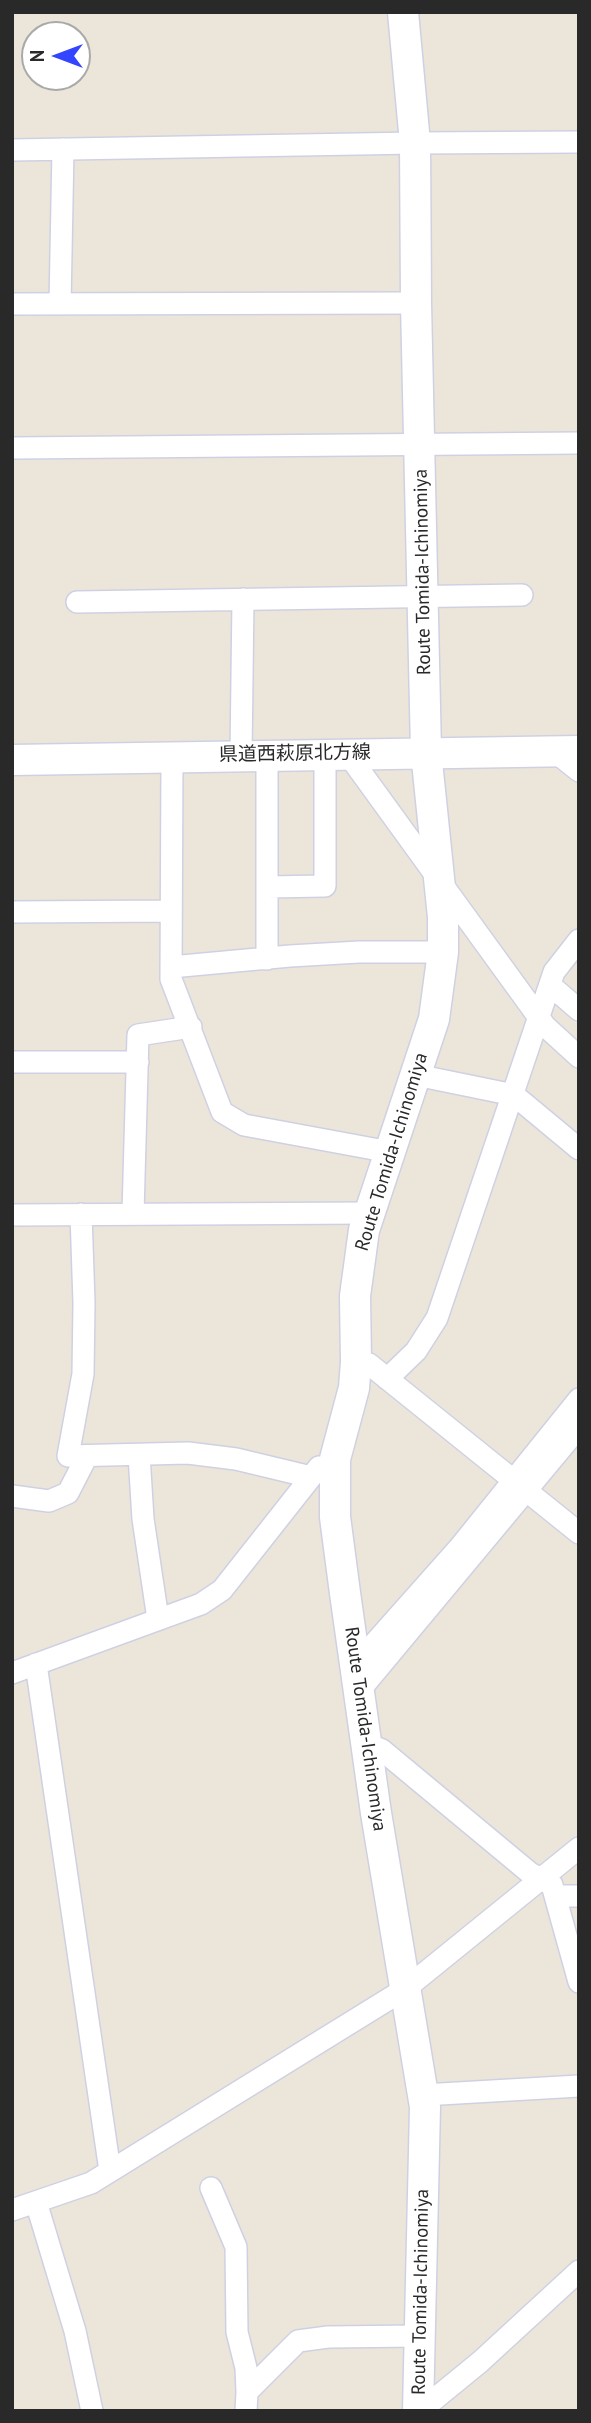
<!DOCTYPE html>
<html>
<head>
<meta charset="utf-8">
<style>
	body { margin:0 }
	#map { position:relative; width:591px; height:2423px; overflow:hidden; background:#ece6da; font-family:"PT Sans",sans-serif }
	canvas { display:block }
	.frame { position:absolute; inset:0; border:14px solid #292929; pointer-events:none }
	.north { position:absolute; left:21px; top:21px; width:70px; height:70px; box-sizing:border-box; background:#fff; border:2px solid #a9a9a9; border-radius:50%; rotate:270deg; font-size:19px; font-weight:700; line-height:28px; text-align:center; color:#292929 }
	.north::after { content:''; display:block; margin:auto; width:24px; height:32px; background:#3445ff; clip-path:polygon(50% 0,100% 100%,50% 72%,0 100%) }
</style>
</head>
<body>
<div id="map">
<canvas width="591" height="2423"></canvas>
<div class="frame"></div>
<div class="north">N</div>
</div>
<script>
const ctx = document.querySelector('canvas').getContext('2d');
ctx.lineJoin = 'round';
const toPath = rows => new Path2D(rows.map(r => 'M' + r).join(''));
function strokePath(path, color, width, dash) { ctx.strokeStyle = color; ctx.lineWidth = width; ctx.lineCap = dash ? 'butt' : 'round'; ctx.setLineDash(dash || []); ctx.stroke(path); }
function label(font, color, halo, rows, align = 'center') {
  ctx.font = font + ' "PT Sans","Noto Sans JP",sans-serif'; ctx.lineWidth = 5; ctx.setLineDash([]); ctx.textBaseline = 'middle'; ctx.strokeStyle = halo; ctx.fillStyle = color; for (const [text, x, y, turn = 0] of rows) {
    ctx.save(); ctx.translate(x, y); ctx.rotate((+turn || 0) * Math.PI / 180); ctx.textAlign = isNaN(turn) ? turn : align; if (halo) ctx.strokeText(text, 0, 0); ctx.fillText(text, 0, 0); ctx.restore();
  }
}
const street = toPath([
	[12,150,415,143,579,142],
	[12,304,416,303],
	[60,304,63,149],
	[12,448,579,443],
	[77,602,522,595],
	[554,751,579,771],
	[347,753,545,1026,579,1057],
	[241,755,243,599],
	[172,757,171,979,222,1112,244,1125,390,1152],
	[267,887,325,886,325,754],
	[12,912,171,911],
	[267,959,267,755],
	[171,967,290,956,359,952,443,952],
	[550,985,579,1010],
	[12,1062,138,1062],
	[416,1075,514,1095,579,1149],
	[133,1213,138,1035,191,1027],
	[81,1214,84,1303,83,1374,68,1456,188,1453,236,1459,311,1477],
	[12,1215,370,1213],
	[356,1362,369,1364,579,1533],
	[387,1379,416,1351,437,1318,554,972,579,940],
	[139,1455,143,1519,158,1619],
	[12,1496,49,1501,68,1493,87,1456],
	[36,1664,110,2171],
	[356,1664,459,1548,579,1399],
	[12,1673,201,1604,222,1590,319,1467],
	[360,1690,579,1427],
	[367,1744,382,1750,530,1873,552,1885,579,1982],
	[557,1896,579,1896],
	[423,2095,579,2086],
	[211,2188,236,2247,237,2332,246,2368,247,2392],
	[36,2202,75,2331,92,2411],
	[12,2210,91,2183,405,1989,579,1848],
	[246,2411,247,2392,298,2341,328,2337,419,2336],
	[420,2411,480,2362,579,2271]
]);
const secondary = toPath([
	[403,12,415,143,416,303,426,752,443,917,443,952,434,1019,364,1230,355,1296,356,1362,354,1388,335,1459,335,1517,345,1593,376,1813,425,2107,418,2411],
	[12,760,579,751]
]);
strokePath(street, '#cfd1e3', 24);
strokePath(secondary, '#cfd1e3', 33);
strokePath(street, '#fff', 21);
strokePath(secondary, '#fff', 30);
label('19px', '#292929', '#fff', [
	["Route Tomida-Ichinomiya",423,572,-91],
	["県道西萩原北方線",295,754,-1],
	["Route Tomida-Ichinomiya",392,1152,-73],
	["Route Tomida-Ichinomiya",365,1729,82],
	["Route Tomida-Ichinomiya",421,2292,-89]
]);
</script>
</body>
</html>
